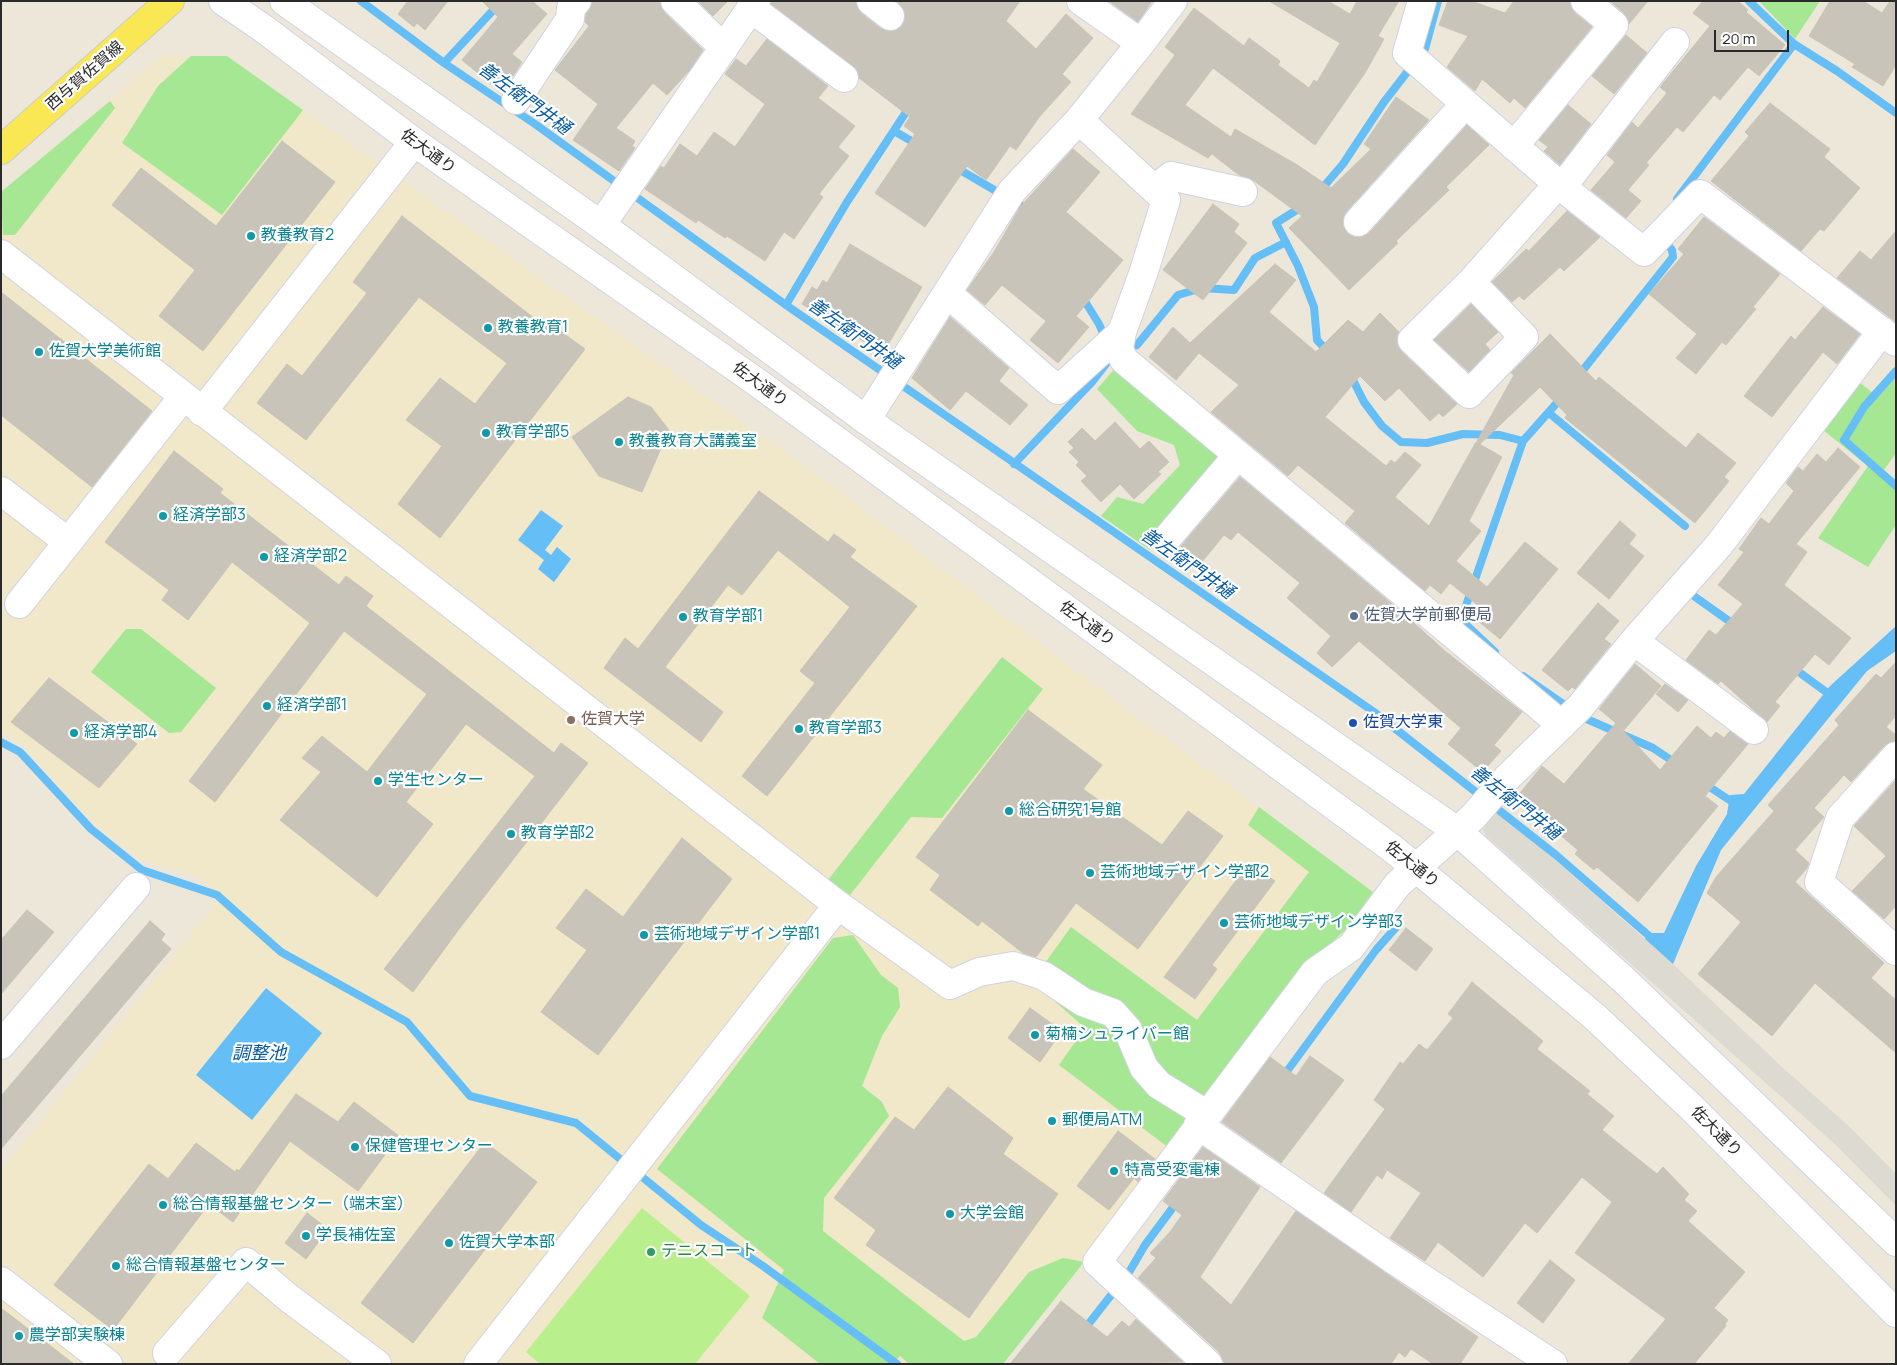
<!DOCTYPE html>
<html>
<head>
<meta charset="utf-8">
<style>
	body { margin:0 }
	#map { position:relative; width:1897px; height:1365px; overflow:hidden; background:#ede7da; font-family:Manrope,sans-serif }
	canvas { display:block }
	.frame { position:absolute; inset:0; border:2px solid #2a2a2a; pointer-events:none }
	.scale { position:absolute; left:1714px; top:30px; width:75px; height:22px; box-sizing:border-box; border:2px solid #2a2a2a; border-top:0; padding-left:6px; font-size:15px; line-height:18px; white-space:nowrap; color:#2a2a2a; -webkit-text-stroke:4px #fff; paint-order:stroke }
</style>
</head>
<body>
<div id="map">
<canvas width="1897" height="1365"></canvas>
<div class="frame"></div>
<div class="scale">20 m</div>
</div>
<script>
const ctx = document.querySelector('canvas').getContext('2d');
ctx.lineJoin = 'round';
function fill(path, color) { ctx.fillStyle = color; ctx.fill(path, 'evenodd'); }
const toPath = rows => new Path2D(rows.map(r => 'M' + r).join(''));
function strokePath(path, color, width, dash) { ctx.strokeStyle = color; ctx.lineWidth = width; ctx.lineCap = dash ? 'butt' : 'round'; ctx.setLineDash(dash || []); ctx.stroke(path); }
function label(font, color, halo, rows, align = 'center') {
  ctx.font = font + ' Manrope,"Noto Sans JP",sans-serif'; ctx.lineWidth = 4.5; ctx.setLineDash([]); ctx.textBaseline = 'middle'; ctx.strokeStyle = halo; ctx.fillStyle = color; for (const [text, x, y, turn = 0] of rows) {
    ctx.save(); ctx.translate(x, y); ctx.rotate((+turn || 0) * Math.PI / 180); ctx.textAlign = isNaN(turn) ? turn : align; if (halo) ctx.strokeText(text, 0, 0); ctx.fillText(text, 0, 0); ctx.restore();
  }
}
fill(toPath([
	[163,55,227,56,830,484,1126,709,1373,892,1346,929,1306,968,1084,1262,1003,1364,1,1364,1,1170,218,901,202,878,137,858,92,822,17,740,1,732,1,192]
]), '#f0e8c9');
fill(toPath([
	[1759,1,1820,1,1795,39],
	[191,56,227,56,303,110,222,215,122,143,158,86],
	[110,101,115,108,15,235,3,235,1,192],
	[1117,366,1228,458,1150,550,1101,516,1117,497,1143,504,1180,465,1174,445,1137,431,1097,389],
	[1896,377,1896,453,1884,470,1896,480,1896,525,1868,567,1818,538,1868,466,1823,430,1859,382,1878,397],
	[126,629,141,629,216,688,181,732,169,733,91,672],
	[1002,657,1043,689,942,818,911,817,850,895,828,880],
	[1259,807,1373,892,1346,929,1306,968,1169,1148,1059,1065,1085,1028,1032,981,1071,927,1197,1020,1309,872,1248,825],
	[853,935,881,975,898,988,900,1007,882,1036,862,1086,882,1102,889,1116,824,1198,823,1231,964,1341,976,1337,1029,1272,1063,1258,1084,1262,1003,1364,909,1364,900,1356,893,1364,820,1364,762,1318,784,1270,657,1169,833,938]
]), '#a5e793');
fill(toPath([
	[642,1208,750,1296,695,1364,540,1364,526,1352]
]), '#baef8e');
fill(toPath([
	[1490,807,1539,846,1602,901,1673,964,1782,1067,1852,1129,1896,1174,1896,1206,1836,1145,1486,836,1480,823]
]), '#dddad2');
fill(toPath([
	[541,510,563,526,545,550,551,555,557,547,571,559,554,582,538,569,544,560,518,540],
	[1896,626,1896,651,1867,671,1721,850,1673,964,1645,939,1650,933,1664,933,1696,866,1727,814,1730,795,1744,794,1830,686],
	[266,988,322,1033,252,1120,196,1075]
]), '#66bef6');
strokePath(toPath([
	[361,1,444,63,535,124,786,305,1374,712,1556,855,1655,941],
	[1794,44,1837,71,1896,113],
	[444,63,498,5],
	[894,131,920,146],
	[955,167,1025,208,1028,212],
	[1319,192,1343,164,1384,102,1425,49,1438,1],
	[1677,199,1794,44,1749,1],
	[1303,206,1276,223,1298,266,1314,307,1317,340,1328,352],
	[1081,295,1099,324,1106,340],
	[786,305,847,202,910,106],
	[1124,350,1137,345,1178,295,1202,288,1234,290,1255,258,1286,242],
	[1896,371,1864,407,1844,440,1896,486],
	[1350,374,1364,402,1382,426,1401,442,1427,443,1463,434,1500,435,1523,441],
	[1579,375,1673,257,1672,250,1662,238],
	[1549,413,1685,526],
	[1014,464,1092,382,1109,360],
	[1691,594,1736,626],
	[1495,652,1461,620,1523,441,1563,396],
	[1792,667,1833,697],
	[1523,676,1582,717,1653,748,1677,764],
	[1,742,20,752,91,829,142,870,217,895,281,952,407,1022,470,1096,576,1123,701,1225,763,1266,897,1364],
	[1705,784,1737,805],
	[1282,1078,1376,950,1398,925],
	[1128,1274,1145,1245,1177,1202],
	[1083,1331,1112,1294]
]), '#66bef6', 8);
const building = toPath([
	[408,1,448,1,425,30,417,23,414,27,398,14,408,1],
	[482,1,532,1,547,14,512,54,522,62,502,93,462,60,498,17,482,1],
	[592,1,660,1,664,12,703,50,689,71,667,95,653,83,616,128,635,141,632,146,635,148,619,171,573,140,598,104,555,70,589,26,585,22,586,14,592,1],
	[698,1,728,1,713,16,698,1],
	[771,1,856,1,861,13,880,28,888,31,896,30,902,26,905,19,904,10,897,1,1020,1,1006,21,1036,49,1066,14,1093,38,1062,74,1071,82,1040,116,1016,150,1010,146,986,180,967,166,925,227,875,193,915,134,904,126,910,117,859,78,853,66,771,4,771,1],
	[1109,1,1152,1,1138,22,1109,1],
	[1269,1,1328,1,1350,14,1357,1,1399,1,1378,36,1384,39,1365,73,1315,145,1213,68,1185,105,1231,137,1235,129,1299,166,1331,188,1371,149,1364,144,1396,97,1429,120,1346,212,1343,218,1343,226,1348,234,1354,237,1362,237,1370,232,1467,125,1489,145,1446,187,1449,190,1396,241,1398,243,1349,290,1289,228,1302,216,1253,180,1239,175,1212,154,1208,158,1131,114,1175,55,1165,47,1194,8,1244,46,1249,38,1280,61,1278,65,1309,88,1314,80,1317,82,1340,43,1269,1],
	[1448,1,1471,1,1505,13,1514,1,1570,1,1575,13,1592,27,1525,108,1514,98,1510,103,1482,79,1475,91,1447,67,1468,36,1439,25,1448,1],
	[1610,1,1648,1,1629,24,1624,13,1610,1],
	[1703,1,1738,1,1748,10,1746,12,1785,45,1759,76,1748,67,1720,100,1714,95,1683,132,1677,127,1646,163,1649,165,1628,190,1641,201,1626,218,1591,190,1615,162,1607,155,1632,122,1638,128,1667,93,1660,87,1710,26,1693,13,1703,1],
	[1830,1,1863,1,1882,13,1890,1,1896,1,1896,65,1883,86,1852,67,1855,64,1809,36,1830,1],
	[1626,35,1647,53,1614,94,1592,76,1626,35],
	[767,39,828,86,818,98,855,126,838,147,849,156,819,194,823,197,794,239,784,232,765,261,727,236,725,238,698,220,696,223,645,189,661,166,664,168,680,144,697,156,714,132,735,147,765,104,725,74,736,59,746,66,767,39],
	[1770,103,1830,149,1824,157,1860,188,1824,231,1820,229,1801,251,1711,181,1749,136,1745,132,1770,103],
	[1568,105,1591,124,1560,165,1544,151,1548,147,1539,140,1568,105],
	[282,141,335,182,203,351,159,316,195,270,112,205,141,168,216,226,282,141],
	[1073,149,1100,172,1066,212,1123,260,1076,316,1089,327,1058,363,1030,340,1046,321,1002,285,985,305,967,290,994,252,1020,207,1073,149],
	[1213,204,1239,224,1234,232,1247,243,1203,300,1163,270,1213,204],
	[1567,211,1600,237,1564,271,1560,267,1524,300,1519,296,1512,302,1492,282,1526,249,1529,251,1567,211],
	[402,216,539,322,542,318,585,349,440,538,398,504,442,446,406,420,440,378,475,404,507,363,419,297,306,440,257,403,287,364,302,376,367,293,353,282,402,216],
	[1704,217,1780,274,1753,307,1756,309,1726,345,1722,342,1696,374,1676,358,1697,334,1649,294,1684,254,1678,249,1704,217],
	[1896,231,1896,322,1837,278,1860,251,1871,260,1896,231],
	[850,244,922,287,883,353,802,304,812,287,817,290,823,280,827,283,850,244],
	[1275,264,1296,280,1269,312,1316,352,1348,320,1363,332,1380,313,1399,332,1397,344,1401,351,1457,404,1443,417,1439,413,1430,421,1399,388,1385,401,1360,376,1325,417,1386,466,1391,460,1395,463,1405,452,1421,465,1395,497,1429,526,1476,442,1502,457,1469,521,1481,531,1456,561,1487,587,1525,542,1558,569,1500,639,1472,616,1480,607,1450,583,1441,594,1430,585,1425,591,1345,523,1355,511,1298,465,1288,476,1211,412,1239,385,1199,353,1176,380,1149,357,1173,327,1190,343,1275,264],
	[1,292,152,411,92,487,1,415,1,292],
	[1471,304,1498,332,1485,344,1490,350,1469,372,1434,340,1471,304],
	[1823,307,1860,334,1837,364,1823,352,1772,417,1744,396,1791,336,1795,340,1823,307],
	[950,317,1009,368,999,381,1028,405,1010,425,966,391,950,410,912,378,950,317],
	[1550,334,1596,381,1599,377,1686,448,1698,433,1736,463,1724,477,1729,481,1695,523,1565,418,1567,415,1540,387,1480,444,1477,441,1514,375,1511,373,1550,334],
	[628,397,651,407,669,430,642,492,599,476,572,437,628,397],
	[1115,422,1140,449,1149,441,1169,462,1158,472,1161,474,1134,499,1120,484,1101,502,1081,481,1087,476,1076,465,1079,462,1069,452,1074,448,1068,442,1082,428,1095,441,1115,422],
	[1838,448,1860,467,1796,544,1807,552,1784,585,1851,638,1829,665,1815,654,1775,702,1780,706,1767,722,1721,681,1718,684,1686,660,1709,630,1716,635,1743,604,1718,585,1744,552,1739,549,1761,518,1769,524,1794,491,1786,483,1798,467,1803,471,1817,454,1826,462,1838,448],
	[174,451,223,489,220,493,339,585,346,576,373,596,366,606,554,753,561,743,588,763,459,929,413,992,384,969,535,776,466,724,406,802,433,824,377,897,280,820,321,772,302,758,322,736,367,772,427,694,344,631,215,802,189,781,310,623,232,562,188,620,162,600,169,590,105,542,174,451],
	[1240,477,1404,614,1445,651,1522,712,1494,745,1501,751,1487,767,1483,763,1479,769,1448,744,1461,728,1359,641,1332,667,1317,653,1331,636,1287,598,1300,583,1238,532,1231,540,1224,535,1201,563,1181,546,1240,477],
	[759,491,828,542,834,534,856,550,850,557,917,606,767,796,742,776,815,683,800,671,850,607,778,550,742,595,728,585,665,667,723,712,701,742,604,668,625,638,638,649,759,491],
	[1620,521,1636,535,1629,544,1644,556,1609,599,1577,573,1620,521],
	[1598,603,1619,621,1604,639,1611,644,1575,689,1572,687,1568,691,1542,670,1598,603],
	[1896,662,1896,716,1886,727,1896,735,1896,741,1884,746,1851,782,1844,775,1814,808,1824,817,1795,850,1809,863,1807,868,1795,882,1884,963,1871,978,1896,1000,1896,1053,1815,983,1772,1036,1698,974,1741,922,1707,893,1716,877,1774,811,1768,805,1839,725,1835,720,1876,674,1881,678,1896,662],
	[1635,664,1661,686,1624,730,1617,724,1660,770,1697,726,1711,738,1716,732,1724,738,1730,731,1748,744,1705,796,1718,806,1638,902,1597,867,1594,870,1575,854,1578,850,1516,798,1542,766,1564,784,1616,723,1599,709,1635,664],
	[49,678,137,744,99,788,11,722,49,678],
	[1665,684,1688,700,1678,712,1656,694,1665,684],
	[1028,710,1102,765,1083,789,1162,845,1188,811,1223,836,1138,949,1076,903,1036,957,1023,953,982,921,978,926,930,890,940,875,916,857,1028,710],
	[1896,780,1896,906,1884,919,1852,891,1886,856,1854,826,1896,780],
	[682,838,732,879,598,1055,541,1012,587,950,556,928,586,889,623,917,682,838],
	[1249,863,1275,881,1212,965,1217,969,1195,999,1164,977,1249,863],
	[27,910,54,932,1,994,1,940,27,910],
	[150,921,165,934,161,940,171,949,1,1149,1,1096,150,921],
	[1406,928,1433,949,1416,971,1389,950,1406,928],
	[1472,982,1543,1041,1537,1049,1590,1091,1587,1094,1614,1116,1602,1130,1657,1174,1663,1167,1689,1194,1684,1200,1697,1211,1688,1221,1745,1272,1714,1308,1728,1320,1725,1324,1726,1326,1694,1364,1628,1364,1666,1319,1575,1253,1612,1202,1582,1177,1537,1233,1525,1223,1483,1277,1438,1242,1425,1261,1390,1238,1421,1193,1387,1170,1382,1179,1377,1175,1351,1212,1324,1193,1385,1109,1374,1100,1400,1062,1403,1064,1419,1044,1427,1050,1453,1018,1448,1014,1472,982],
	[1030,1008,1062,1031,1040,1062,1008,1038,1030,1008],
	[1310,1056,1344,1080,1281,1163,1222,1122,1270,1057,1296,1076,1310,1056],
	[948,1087,1013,1138,1003,1154,1058,1194,969,1318,866,1245,876,1230,834,1198,895,1117,914,1130,948,1087],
	[296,1094,338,1122,354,1102,399,1136,358,1191,290,1141,233,1222,209,1204,113,1330,54,1285,149,1164,168,1179,196,1143,235,1172,237,1169,239,1171,296,1094],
	[1118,1131,1155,1159,1138,1182,1134,1178,1109,1210,1077,1186,1118,1131],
	[485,1142,537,1182,413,1343,361,1303,485,1142],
	[1203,1147,1260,1187,1200,1277,1231,1305,1296,1211,1478,1337,1460,1364,1433,1364,1411,1349,1405,1357,1399,1352,1391,1364,1225,1364,1219,1352,1138,1278,1156,1258,1150,1253,1170,1232,1182,1215,1163,1201,1203,1147],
	[307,1213,328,1229,306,1259,285,1243,307,1213],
	[1550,1260,1575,1280,1543,1323,1517,1303,1550,1260],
	[1061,1301,1107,1337,1122,1321,1129,1327,1136,1319,1183,1362,1010,1364,1061,1301],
	[1,1308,74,1364,1,1364,1,1308]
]);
fill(building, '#c8c4ba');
strokePath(building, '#c8c4b4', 1);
const minor = toPath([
	[675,1,724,48],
	[871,1,890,16],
	[1081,1,1141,43],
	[1422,1,1407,53,1558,184,1644,252,1700,194,1896,342],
	[751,8,844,78],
	[516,100,570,19,571,8,577,1],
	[1079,120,1166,200,1144,271,1122,332,1119,349,1124,360,1562,725],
	[1514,146,1614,25,1585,1],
	[1155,189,1171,176,1243,192],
	[1358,222,1465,104],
	[601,225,756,1],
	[1,254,838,905,478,1364],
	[1471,282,1524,337,1469,394,1412,340,1471,282,1558,184,1569,178,1675,42],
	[947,293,1058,390,1122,332],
	[202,412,414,142],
	[866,420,1012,191,1079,120,1141,43,1173,1],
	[1,491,68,542],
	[1169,536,1238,455],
	[19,604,183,397],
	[1634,641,1754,730],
	[1896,756,1840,818,1819,882,1896,951],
	[838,905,950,985,979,972,1013,966,1044,976,1083,1002,1113,1013,1128,1030,1144,1068,1159,1085,1206,1114],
	[1,1045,136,887],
	[1198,1125,1394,1260,1553,1364],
	[1,1281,108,1364],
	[167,1353,246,1262,290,1299,377,1364],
	[1208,1364,1097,1262,1315,972,1351,947,1397,885,1473,817,1506,779,1580,707,1634,641,1719,545,1882,331]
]);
const secondary = toPath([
	[223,1,264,29,414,142,758,383,1393,849,1595,1017,1693,1109,1896,1313],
	[284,1,601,225,866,420,1457,831,1623,979,1896,1242]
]);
const primary = toPath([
	[1,150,170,1]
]);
strokePath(minor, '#d0d1e4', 30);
strokePath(secondary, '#d0d1e4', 30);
strokePath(primary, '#ccc', 30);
strokePath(minor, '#fff', 28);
strokePath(secondary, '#fff', 28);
strokePath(primary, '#f9e753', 28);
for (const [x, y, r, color] of [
	[251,236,5,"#0f9aa8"],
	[488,328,5,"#0f9aa8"],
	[39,352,5,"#0f9aa8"],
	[486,433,5,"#0f9aa8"],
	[619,442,5,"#0f9aa8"],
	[163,516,5,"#0f9aa8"],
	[264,557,5,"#0f9aa8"],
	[1354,616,5,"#5c6f8a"],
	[683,617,5,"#0f9aa8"],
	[267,706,5,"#0f9aa8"],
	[571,720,5,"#8d6e63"],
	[1353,723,5,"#1a4fb4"],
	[799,729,5,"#0f9aa8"],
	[74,733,5,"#0f9aa8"],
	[378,781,5,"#0f9aa8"],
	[1009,811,5,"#0f9aa8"],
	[511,834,5,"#0f9aa8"],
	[1090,873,5,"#0f9aa8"],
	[1224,923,5,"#0f9aa8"],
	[644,935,5,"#0f9aa8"],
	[1035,1035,5,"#0f9aa8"],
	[1052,1121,5,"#0f9aa8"],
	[355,1147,5,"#0f9aa8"],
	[1114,1171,5,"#0f9aa8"],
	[163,1205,5,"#0f9aa8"],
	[950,1214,5,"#0f9aa8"],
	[306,1236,5,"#0f9aa8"],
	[449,1243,5,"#0f9aa8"],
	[651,1252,5,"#2e9e5b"],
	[116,1266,5,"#0f9aa8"],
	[19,1336,5,"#0f9aa8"]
]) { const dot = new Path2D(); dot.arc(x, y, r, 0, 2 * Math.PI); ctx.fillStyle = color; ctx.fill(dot); strokePath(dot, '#fff', 2); }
label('16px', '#2a2a2a', '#fff', [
	["西与賀佐賀線",85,76,-41],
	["佐大通り",428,152,36],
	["佐大通り",760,385,36],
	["佐大通り",1087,624,36],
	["佐大通り",1412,865,39],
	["佐大通り",1716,1132,45]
]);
label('16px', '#0d838f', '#fff', [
	["教養教育2",261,236],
	["教養教育1",498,328],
	["佐賀大学美術館",49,352],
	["教育学部5",496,433],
	["教養教育大講義室",629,442],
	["経済学部3",173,516],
	["経済学部2",274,557],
	["教育学部1",693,617],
	["経済学部1",277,706],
	["教育学部3",809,729],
	["経済学部4",84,733],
	["学生センター",388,781],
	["総合研究1号館",1019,811],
	["教育学部2",521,834],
	["芸術地域デザイン学部2",1100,873],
	["芸術地域デザイン学部3",1234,923],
	["芸術地域デザイン学部1",654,935],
	["菊楠シュライバー館",1045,1035],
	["郵便局ATM",1062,1121],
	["保健管理センター",365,1147],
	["特高受変電棟",1124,1171],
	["総合情報基盤センター（端末室）",173,1205],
	["大学会館",960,1214],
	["学長補佐室",316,1236],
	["佐賀大学本部",459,1243],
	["総合情報基盤センター",126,1266],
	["農学部実験棟",29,1336]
], 'left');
label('16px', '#4e5e75', '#fff', [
	["佐賀大学前郵便局",1364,616]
], 'left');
label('16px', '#785e54', '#fff', [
	["佐賀大学",581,720]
], 'left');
label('16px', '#164399', '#fff', [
	["佐賀大学東",1363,723]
], 'left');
label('16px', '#27864d', '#fff', [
	["テニスコート",661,1252]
], 'left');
label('italic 18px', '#0559a3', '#fff', [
	["善左衛門井樋",524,99,36],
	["善左衛門井樋",854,334,35],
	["善左衛門井樋",1187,564,35],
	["善左衛門井樋",1515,803,38],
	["調整池",259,1054]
]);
</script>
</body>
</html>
